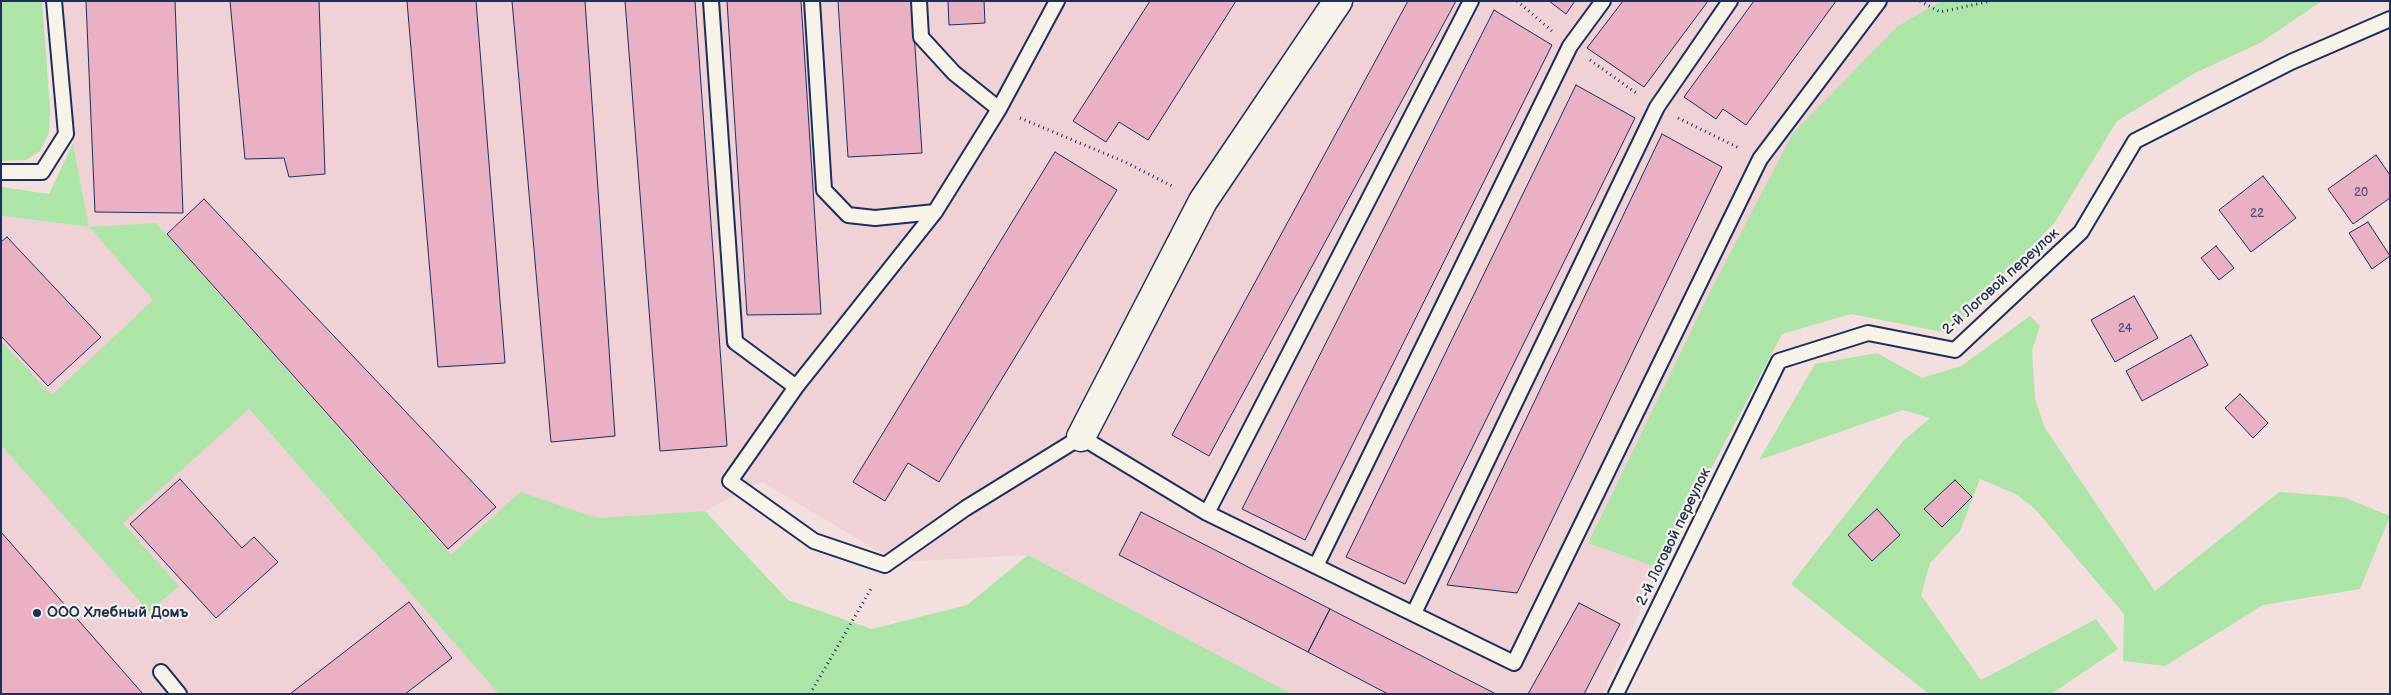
<!DOCTYPE html>
<html>
<head>
<meta charset="utf-8">
<style>
	body { margin:0 }
	#map { position:relative; width:2391px; height:695px; overflow:hidden; background:#f3dfde; font-family:"Balsamiq Sans",sans-serif }
	canvas { display:block }
	.frame { position:absolute; inset:0; border:2px solid #1b2f5e; pointer-events:none }
</style>
</head>
<body>
<div id="map">
<canvas width="2391" height="695"></canvas>
<div class="frame"></div>
</div>
<script>
const ctx = document.querySelector('canvas').getContext('2d');
ctx.lineJoin = 'round';
function fill(path, color) { ctx.fillStyle = color; ctx.fill(path, 'evenodd'); }
const toPath = rows => new Path2D(rows.map(r => 'M' + r).join(''));
function strokePath(path, color, width, dash) { ctx.strokeStyle = color; ctx.lineWidth = width; ctx.lineCap = dash ? 'butt' : 'round'; ctx.setLineDash(dash || []); ctx.stroke(path); }
function label(font, color, halo, rows, align = 'center') {
  ctx.font = font + ' "Balsamiq Sans",sans-serif'; ctx.lineWidth = 4.5; ctx.setLineDash([]); ctx.textBaseline = 'middle'; ctx.strokeStyle = halo; ctx.fillStyle = color; for (const [text, x, y, turn = 0] of rows) {
    ctx.save(); ctx.translate(x, y); ctx.rotate((+turn || 0) * Math.PI / 180); ctx.textAlign = isNaN(turn) ? turn : align; if (halo) ctx.strokeText(text, 0, 0); ctx.fillText(text, 0, 0); ctx.restore();
  }
}
fill(toPath([
	[57,1,1941,1,1898,26,1709,294,1588,542,1659,568,1603,694,1292,694,1028,555,897,562,762,482,705,511,597,518,520,493,451,555,156,223,90,228,499,694,1,694,1,216,89,227,73,143]
]), '#f0d1d6');
fill(toPath([
	[1,1,42,1,50,108,49,133,40,151,26,160,1,161],
	[1941,1,2322,1,2260,43,2195,73,2117,121,2055,222,1948,333,1851,314,1782,334,1659,568,1588,543,1709,294,1793,133,1898,26],
	[73,143,89,227,156,223,451,555,520,492,597,518,705,511,788,600,872,629,967,605,1028,555,1292,694,499,694,249,409,123,523,179,586,149,612,1,445,1,341,52,395,153,300,89,227,1,216,1,187,49,194],
	[2030,316,2040,326,2032,351,2035,399,2045,428,2155,591,2279,492,2343,497,2390,516,2360,589,2263,605,2165,666,2123,661,2124,614,2035,509,2016,494,1980,479,1960,531,1930,563,1921,595,1981,680,2096,619,2118,649,2051,694,1929,694,1791,584,1903,441,1930,418,1903,410,1759,460,1815,364,1877,353,1922,378,1961,366]
]), '#ade5a9');
const building = toPath([
	[86,1,175,1,183,213,95,212,86,1],
	[230,1,319,1,325,174,289,177,284,158,245,159,230,1],
	[407,1,476,1,505,363,438,367,407,1],
	[512,1,585,1,615,436,551,442,512,1],
	[625,1,695,1,727,446,660,451,625,1],
	[727,1,801,1,821,314,747,315,727,1],
	[838,1,912,1,922,153,848,157,838,1],
	[948,1,984,1,985,23,949,25,948,1],
	[1150,1,1236,1,1148,140,1119,122,1106,142,1073,121,1150,1],
	[1408,1,1456,1,1209,456,1172,435,1408,1],
	[1549,1,1575,1,1566,14,1549,1],
	[1623,1,1708,1,1644,87,1587,48,1623,1],
	[1754,1,1836,1,1746,125,1723,109,1716,119,1684,97,1754,1],
	[1494,10,1552,45,1305,540,1242,509,1494,10],
	[1576,85,1635,118,1405,584,1346,557,1576,85],
	[1662,134,1722,167,1517,593,1447,585,1662,134],
	[1055,152,1117,190,939,482,908,463,885,501,853,482,1055,152],
	[2376,155,2390,175,2390,198,2353,224,2328,189,2376,155],
	[2263,176,2296,218,2251,252,2219,210,2263,176],
	[204,199,496,507,448,549,167,234,204,199],
	[2368,222,2390,256,2372,269,2349,233,2368,222],
	[7,237,101,337,48,386,1,336,1,242,7,237],
	[2216,246,2234,268,2219,280,2201,258,2216,246],
	[2134,296,2158,338,2115,362,2091,320,2134,296],
	[2191,335,2208,365,2142,401,2126,371,2191,335],
	[2240,394,2268,423,2253,438,2225,408,2240,394],
	[180,479,242,548,254,537,278,562,216,618,130,524,180,479],
	[1955,480,1972,497,1942,527,1924,509,1955,480],
	[1877,509,1900,535,1872,561,1848,535,1877,509],
	[1141,512,1330,609,1308,652,1119,555,1141,512],
	[1,532,143,694,1,694,1,532],
	[409,602,452,658,405,694,290,694,409,602],
	[1579,603,1620,624,1584,694,1528,694,1579,603],
	[1330,609,1496,694,1388,694,1308,652,1330,609]
]);
fill(building, '#eab1c5');
strokePath(building, '#1b2f5e', 1);
const service = toPath([
	[711,1,735,342,796,387],
	[812,1,824,190,848,215,875,218,935,212],
	[919,1,921,37,954,73,999,109],
	[1057,1,999,109,935,212,796,387,730,481,814,541,885,565,966,508,1081,437,1207,513,1514,663,1760,159,1879,1],
	[1,172,42,172,66,134,54,1],
	[1207,513,1471,1],
	[1316,566,1570,46,1603,1],
	[1414,613,1657,107,1730,1],
	[161,672,179,694],
	[1616,694,1779,361,1868,333,1955,350,2081,232,2135,141,2291,62,2390,19]
]);
const minor = toPath([
	[1081,437,1203,201,1338,1]
]);
strokePath(service, '#1b2f5e', 18);
strokePath(minor, '#1b2f5e', 31);
strokePath(toPath([
	[1517,1,1552,31],
	[1920,1,1940,12,1991,1],
	[1590,60,1636,93],
	[1020,118,1125,162,1174,187],
	[1678,118,1739,148],
	[810,694,872,587]
]), '#1b2f5e', 3, [1, 4]);
strokePath(service, '#f7f3e8', 14);
strokePath(minor, '#f7f3e8', 28);
for (const [x, y, r, color] of [
	[37,613,5,"#1b2f5e"]
]) { const dot = new Path2D(); dot.arc(x, y, r, 0, 2 * Math.PI); ctx.fillStyle = color; ctx.fill(dot); strokePath(dot, '#f7f3e8', 2); }
label('12px', '#4f5078', null, [
	["20",2361,193],
	["22",2257,214],
	["24",2125,329]
]);
label('15px', '#1b2f5e', '#f7f3e8', [
	["2-й Логовой переулок",2001,282,-42],
	["2-й Логовой переулок",1674,537,-64]
]);
label('bold 15px', '#1b2f5e', '#f7f3e8', [
	["ООО Хлебный Домъ",47,613]
], 'left');
</script>
</body>
</html>
